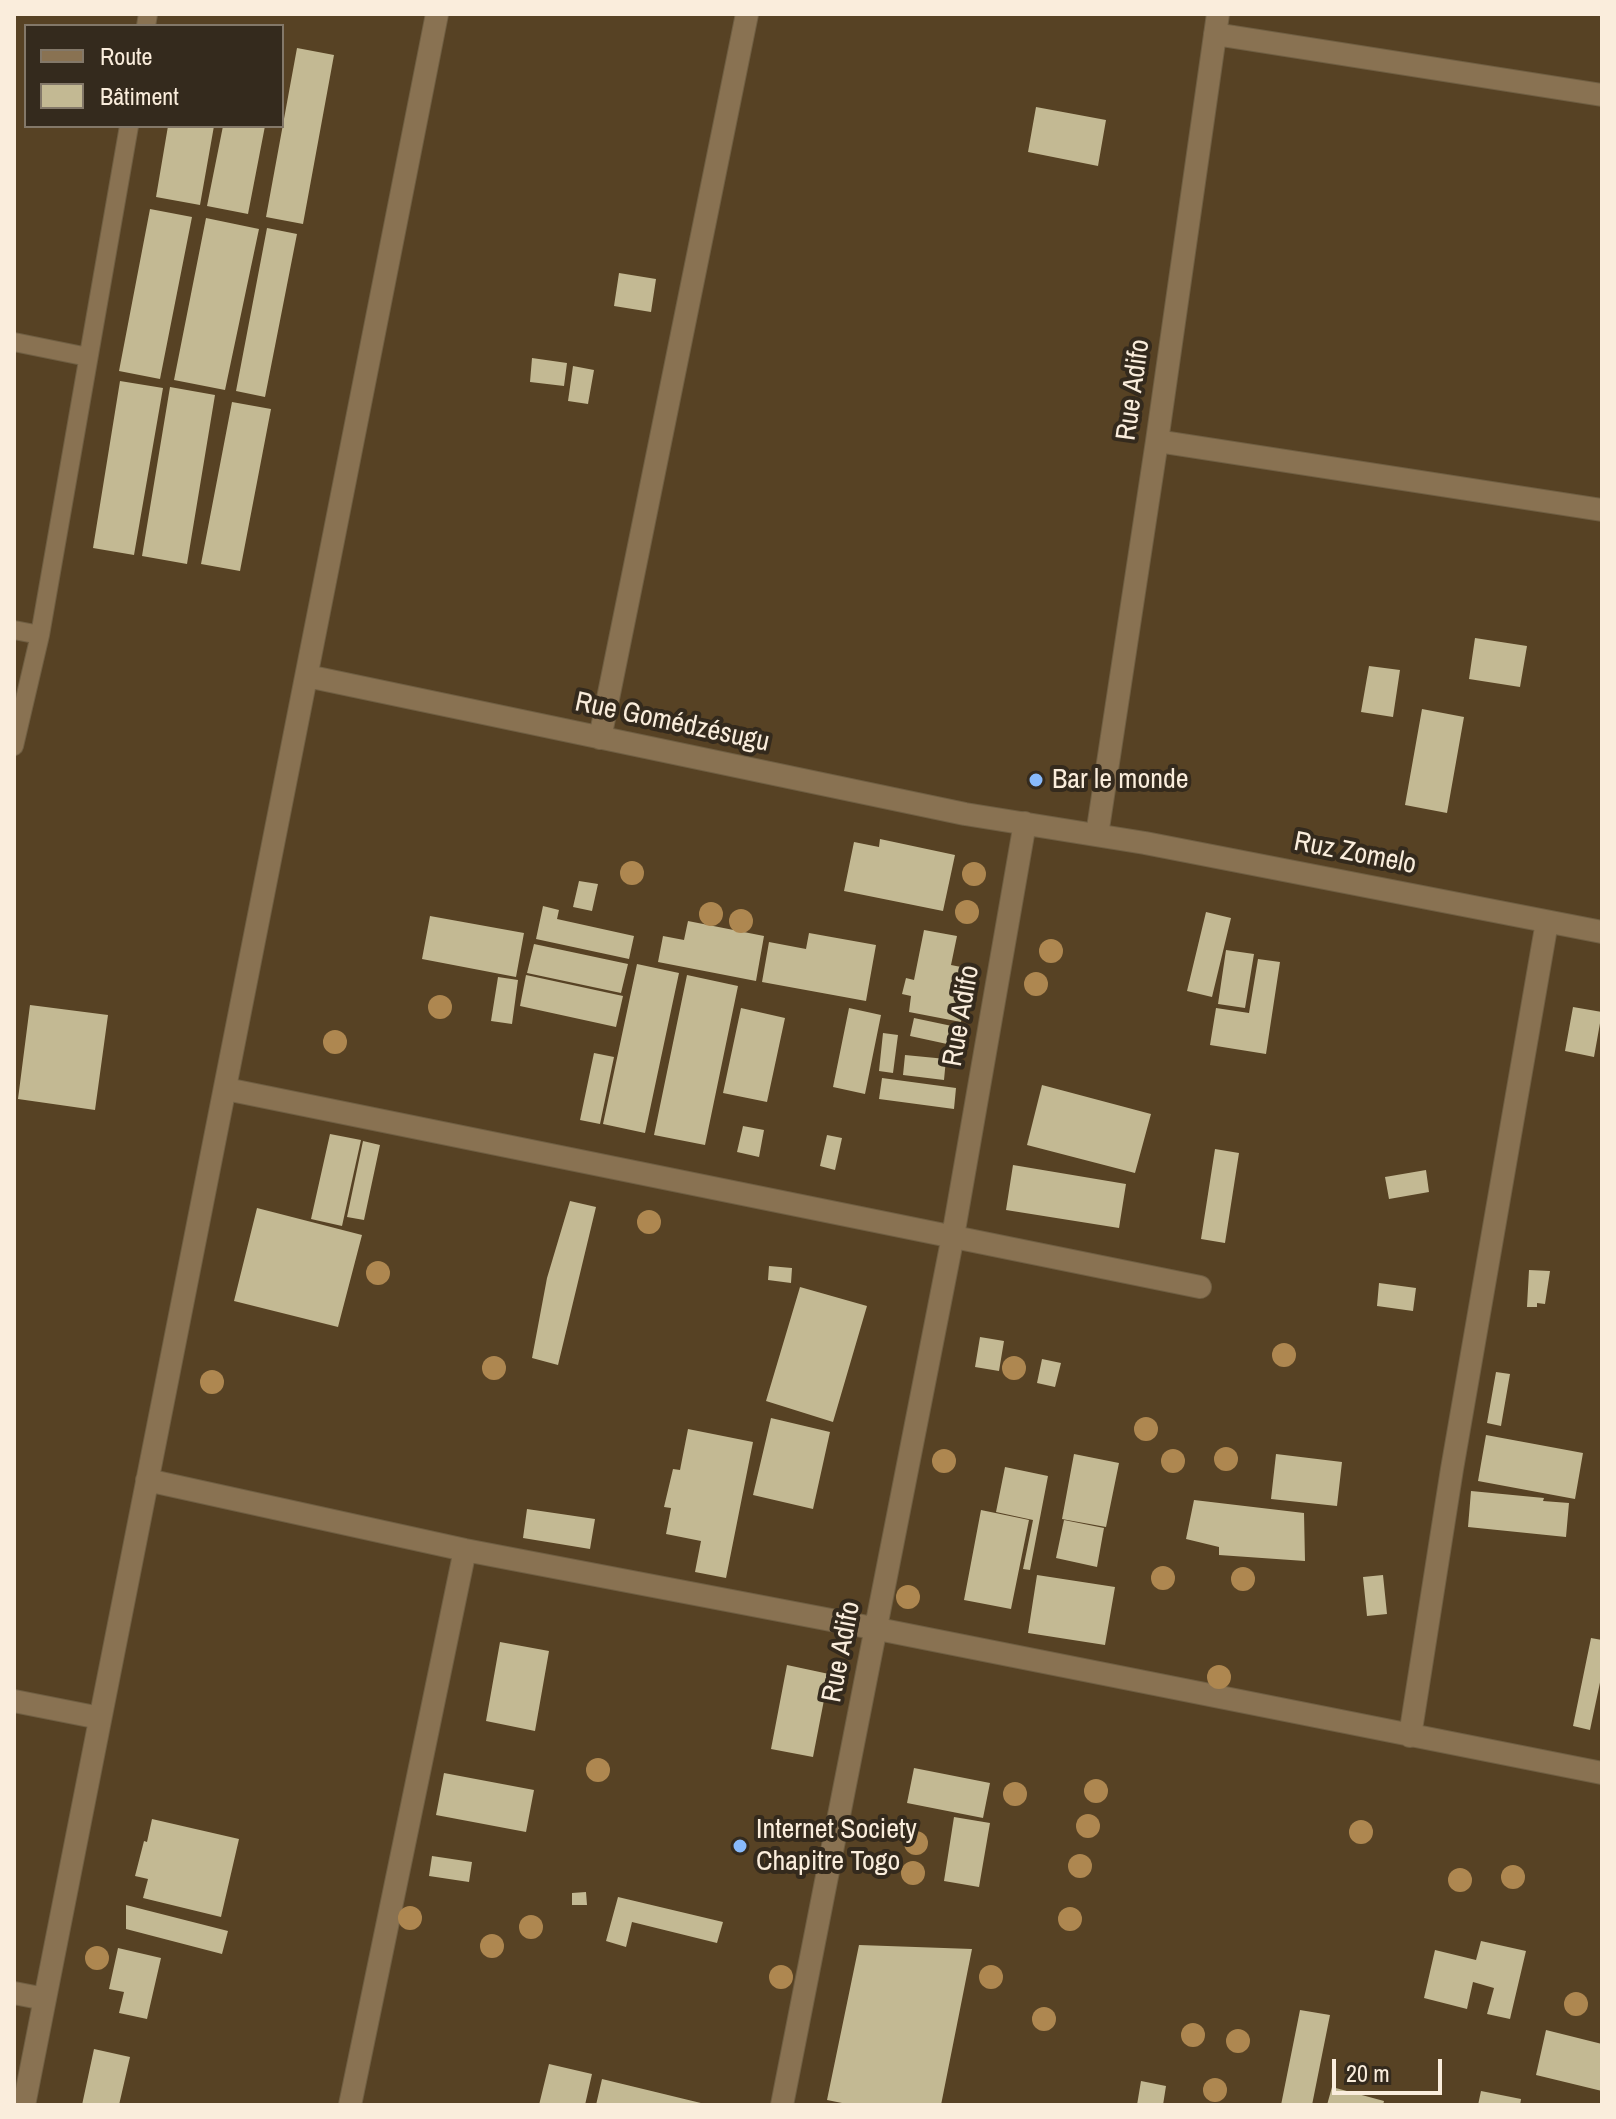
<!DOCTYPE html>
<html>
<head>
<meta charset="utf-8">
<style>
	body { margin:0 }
	#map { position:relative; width:1616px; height:2119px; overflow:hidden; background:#574224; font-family:"Archivo Narrow",sans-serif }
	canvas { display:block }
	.frame { position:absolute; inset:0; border:16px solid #faeddc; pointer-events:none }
	.legend { position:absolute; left:24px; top:24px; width:260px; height:104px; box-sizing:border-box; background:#342a1d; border:2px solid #837869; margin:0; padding:10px 14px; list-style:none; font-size:24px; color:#faeddc }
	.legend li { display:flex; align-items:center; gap:16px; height:40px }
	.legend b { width:40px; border:2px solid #837869 }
	.scale { position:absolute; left:1332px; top:2059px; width:110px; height:36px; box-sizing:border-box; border:4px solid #faeddc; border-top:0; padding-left:10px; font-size:24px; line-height:28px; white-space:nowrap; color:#faeddc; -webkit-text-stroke:6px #342a1d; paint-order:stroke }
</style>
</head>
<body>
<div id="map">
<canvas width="1616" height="2119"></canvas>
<div class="frame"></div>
<ul class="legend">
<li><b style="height:10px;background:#897252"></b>Route</li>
<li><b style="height:22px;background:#c3b993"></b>Bâtiment</li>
</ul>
<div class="scale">20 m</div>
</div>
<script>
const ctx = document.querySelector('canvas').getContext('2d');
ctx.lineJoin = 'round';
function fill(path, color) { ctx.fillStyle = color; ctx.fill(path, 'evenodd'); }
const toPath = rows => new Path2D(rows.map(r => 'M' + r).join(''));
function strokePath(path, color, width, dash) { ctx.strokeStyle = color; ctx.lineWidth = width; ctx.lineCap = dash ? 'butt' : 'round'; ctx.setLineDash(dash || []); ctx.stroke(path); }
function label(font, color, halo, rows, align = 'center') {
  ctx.font = font + ' "Archivo Narrow",sans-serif'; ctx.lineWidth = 8; ctx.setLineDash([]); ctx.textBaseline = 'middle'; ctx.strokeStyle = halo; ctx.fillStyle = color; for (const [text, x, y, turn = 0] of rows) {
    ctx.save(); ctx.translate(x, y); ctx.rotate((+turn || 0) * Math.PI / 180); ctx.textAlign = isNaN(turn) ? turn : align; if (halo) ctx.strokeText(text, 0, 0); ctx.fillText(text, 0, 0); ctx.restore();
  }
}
fill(toPath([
	[297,48,334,55,303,224,266,217],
	[1036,107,1106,120,1098,166,1028,152],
	[168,126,214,126,200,205,156,197],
	[223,126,265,126,248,214,207,206],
	[150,209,192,217,160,379,119,371],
	[206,218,259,229,225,390,174,380],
	[267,228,297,234,265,397,236,391],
	[619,273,656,279,651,312,614,306],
	[532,358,567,363,564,386,530,382],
	[573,366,594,370,588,404,568,401],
	[120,381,163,388,134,555,93,548],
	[170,387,215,395,187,564,142,556],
	[232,402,271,409,240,571,201,564],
	[1475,638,1527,646,1520,687,1469,679],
	[1369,666,1400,670,1393,717,1361,712],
	[1422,709,1464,717,1447,813,1405,805],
	[880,839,955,855,943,911,844,891,854,842,879,847],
	[579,881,598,884,592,911,573,907],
	[543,906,559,910,557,919,634,936,629,959,536,939],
	[1206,912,1231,918,1212,997,1187,991],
	[430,916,524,933,516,977,422,959],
	[688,921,764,936,756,981,658,962,663,936,684,940],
	[924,930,957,936,951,965,971,969,961,1022,909,1012,911,996,902,994,906,978,914,980],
	[809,933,876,945,866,1001,762,982,769,942,806,949],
	[534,944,628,964,621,993,527,973],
	[1226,950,1254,954,1245,1008,1218,1004],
	[1258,959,1280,962,1266,1054,1210,1045,1216,1008,1249,1013],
	[637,964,679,973,645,1133,603,1124],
	[526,975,623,996,616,1027,520,1006],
	[687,975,738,986,705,1145,654,1135],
	[498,977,518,980,512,1024,491,1021],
	[30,1005,108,1015,95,1110,18,1099],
	[1573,1007,1602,1012,1594,1057,1565,1051],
	[741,1008,785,1018,767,1102,723,1093],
	[849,1008,881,1015,865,1094,833,1087],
	[914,1018,966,1029,961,1047,910,1036],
	[883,1033,898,1035,893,1073,879,1071],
	[594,1053,614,1057,600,1124,580,1120],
	[905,1055,946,1059,944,1080,903,1075],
	[882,1078,956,1088,954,1109,879,1099],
	[1042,1085,1151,1114,1135,1173,1027,1145],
	[743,1126,764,1130,759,1157,737,1152],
	[330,1134,361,1140,342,1226,311,1219],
	[827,1135,842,1138,835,1170,820,1166],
	[363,1141,380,1145,364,1220,347,1217],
	[1215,1149,1239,1153,1225,1243,1201,1239],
	[1013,1165,1126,1184,1119,1228,1006,1210],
	[1426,1170,1429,1192,1389,1199,1385,1177],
	[570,1201,596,1207,558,1365,532,1358,547,1278],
	[257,1208,362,1235,338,1327,234,1301],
	[769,1266,792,1268,791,1283,768,1280],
	[1529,1270,1550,1271,1545,1304,1537,1303,1537,1307,1527,1307],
	[1379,1283,1416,1288,1413,1311,1377,1306],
	[800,1287,867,1306,833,1422,766,1401],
	[980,1337,1004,1341,999,1371,975,1367],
	[1042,1359,1061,1363,1055,1387,1037,1383],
	[1496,1372,1510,1374,1501,1426,1487,1423],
	[771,1418,830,1432,813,1509,753,1495],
	[688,1429,753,1442,726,1578,695,1572,701,1541,666,1534,671,1508,664,1507,673,1469,680,1470],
	[1486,1435,1583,1453,1575,1499,1478,1481],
	[1074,1454,1119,1463,1106,1527,1062,1519],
	[1276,1454,1342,1462,1337,1506,1271,1499],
	[1005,1467,1048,1476,1030,1570,1023,1569,1033,1520,996,1512],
	[1471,1491,1544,1498,1543,1501,1569,1503,1566,1537,1468,1527],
	[1194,1500,1304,1513,1305,1561,1219,1555,1219,1547,1186,1539],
	[527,1509,595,1519,590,1549,523,1538],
	[981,1510,1029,1520,1011,1609,964,1600],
	[1064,1520,1104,1528,1097,1567,1056,1558],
	[1037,1575,1115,1587,1105,1645,1028,1633],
	[1383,1575,1387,1614,1367,1616,1363,1577],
	[1591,1638,1602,1640,1602,1673,1590,1730,1573,1726],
	[500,1642,549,1651,535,1731,486,1721],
	[787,1665,829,1674,813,1757,771,1749],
	[914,1768,990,1783,983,1818,907,1803],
	[444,1773,534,1790,526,1832,436,1815],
	[954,1817,990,1823,979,1887,944,1881],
	[152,1819,239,1839,221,1917,143,1898,148,1879,135,1876,144,1841,147,1842],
	[432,1856,472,1862,469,1882,429,1876],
	[586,1892,587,1905,572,1905,572,1893],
	[618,1897,723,1922,717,1943,632,1922,626,1947,606,1941],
	[126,1905,228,1931,222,1954,126,1929],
	[1481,1941,1526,1951,1510,2019,1487,2014,1494,1988,1473,1982,1467,2009,1424,1998,1435,1950,1476,1960],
	[859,1945,972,1949,941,2105,852,2105,827,2100],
	[118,1948,161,1958,147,2019,119,2013,124,1992,109,1989],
	[1300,2010,1330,2015,1312,2105,1281,2105],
	[1546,2030,1602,2044,1602,2091,1536,2075],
	[94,2049,130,2057,119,2105,82,2105],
	[549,2064,592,2074,585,2105,539,2105],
	[602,2079,705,2104,704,2105,596,2105],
	[1141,2081,1166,2086,1163,2105,1137,2105],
	[1332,2087,1384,2101,1383,2105,1327,2105],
	[1481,2091,1521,2099,1520,2105,1478,2105]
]), '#c3b993');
const service = toPath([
	[146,26,148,14],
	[14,342,88,357],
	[14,630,40,635],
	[14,746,40,635,129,126]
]);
const minor = toPath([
	[1215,34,1602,95],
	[1157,441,1602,510],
	[307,676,965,814,1145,843,1602,932],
	[600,738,747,14],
	[1097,835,1157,441,1218,14],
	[226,1089,1200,1287],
	[147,1480,465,1550,878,1629,1602,1773],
	[14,1701,100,1718],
	[1410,1736,1452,1469,1547,922],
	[14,1993,45,1999],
	[24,2105,437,14],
	[350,2105,465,1550],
	[782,2105,953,1236,1025,823]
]);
strokePath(service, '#705f43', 20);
strokePath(minor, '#705f43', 24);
strokePath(service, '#897252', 18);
strokePath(minor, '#897252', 22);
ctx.fillStyle = '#ae8750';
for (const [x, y] of [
	[632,873],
	[974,874],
	[967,912],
	[711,914],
	[741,921],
	[1051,951],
	[1036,984],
	[440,1007],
	[335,1042],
	[649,1222],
	[378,1273],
	[1284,1355],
	[494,1368],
	[1014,1368],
	[212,1382],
	[1146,1429],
	[1226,1459],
	[944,1461],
	[1173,1461],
	[1163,1578],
	[1243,1579],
	[908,1597],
	[1219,1677],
	[598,1770],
	[1096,1791],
	[1015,1794],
	[1088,1826],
	[1361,1832],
	[916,1843],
	[1080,1866],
	[913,1873],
	[1513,1877],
	[1460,1880],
	[410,1918],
	[1070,1919],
	[531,1927],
	[492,1946],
	[97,1958],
	[781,1977],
	[991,1977],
	[1576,2004],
	[1044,2019],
	[1193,2035],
	[1238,2041],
	[1215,2090]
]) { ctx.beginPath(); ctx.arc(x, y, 12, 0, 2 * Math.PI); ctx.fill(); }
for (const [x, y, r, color] of [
	[1036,780,8,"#88bafc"],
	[740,1846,8,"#88bafc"]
]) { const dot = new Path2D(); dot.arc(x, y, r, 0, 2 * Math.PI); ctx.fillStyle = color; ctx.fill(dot); strokePath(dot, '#342a1d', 3); }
label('28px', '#faeddc', '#342a1d', [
	["Rue Adifo",1134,390,-82],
	["Rue Gomédzésugu",672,723,12],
	["Ruz Zomelo",1355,854,11],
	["Rue Adifo",962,1016,-80],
	["Rue Adifo",842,1652,-79]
]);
label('28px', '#faeddc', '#342a1d', [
	["Bar le monde",1052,780],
	["Internet Society",756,1830],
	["Chapitre Togo",756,1862]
], 'left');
</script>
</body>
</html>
